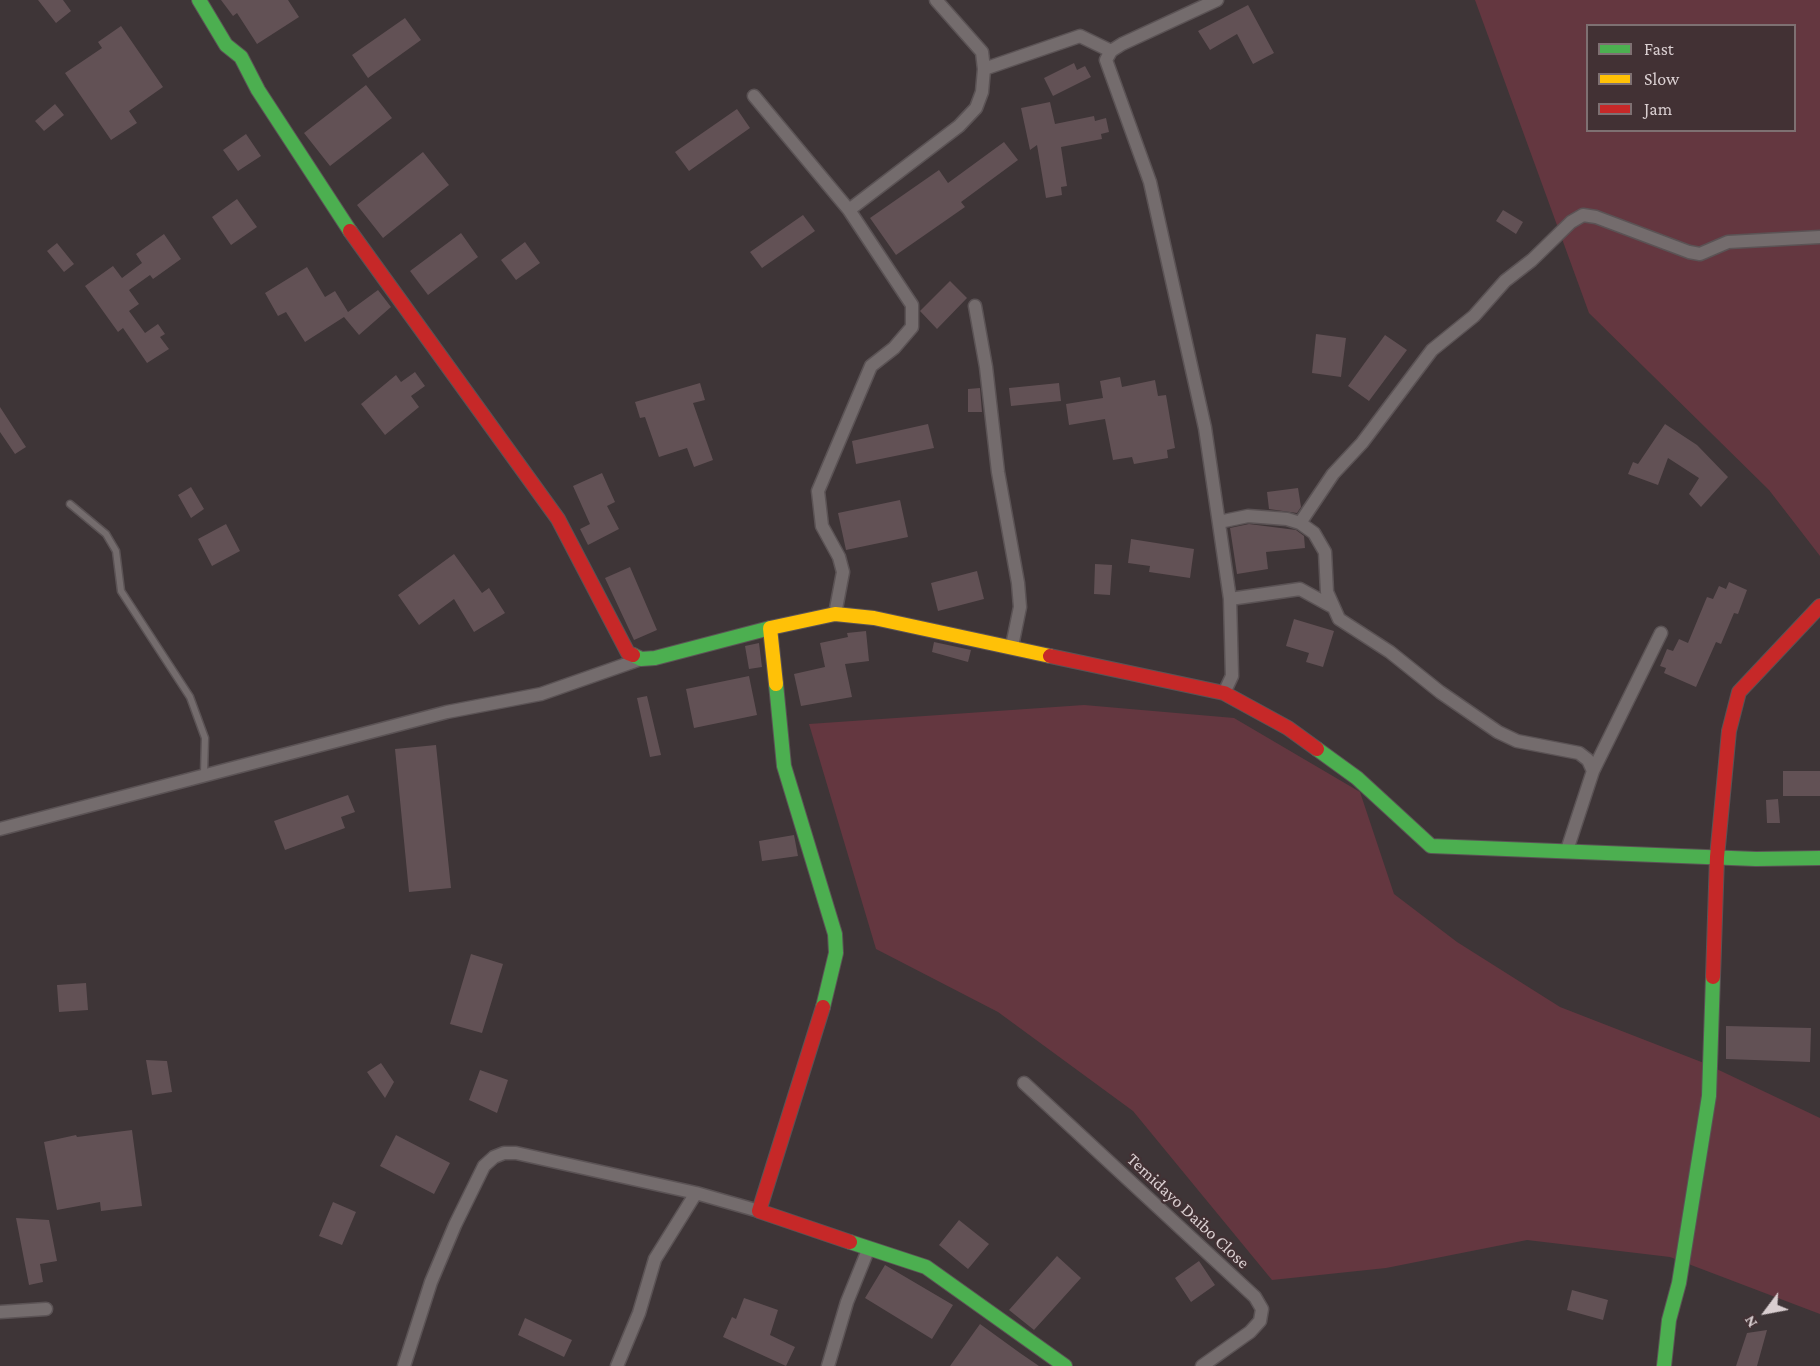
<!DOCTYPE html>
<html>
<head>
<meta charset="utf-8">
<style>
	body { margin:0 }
	#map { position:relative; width:1820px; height:1366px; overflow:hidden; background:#3e3537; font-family:"Crimson Pro",serif }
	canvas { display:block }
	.legend { position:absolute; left:1586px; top:24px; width:210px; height:108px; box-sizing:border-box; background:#423134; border:2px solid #7e7072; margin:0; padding:8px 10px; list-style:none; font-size:18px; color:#d9ced0 }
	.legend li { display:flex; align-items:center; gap:12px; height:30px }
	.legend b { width:30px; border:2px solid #7e7072 }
	.north { position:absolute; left:1736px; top:1282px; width:60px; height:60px; -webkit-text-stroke:4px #423134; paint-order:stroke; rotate:238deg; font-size:16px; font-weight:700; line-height:24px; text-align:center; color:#d9ced0 }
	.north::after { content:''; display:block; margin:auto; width:21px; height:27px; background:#d9ced0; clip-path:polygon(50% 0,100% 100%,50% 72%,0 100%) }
</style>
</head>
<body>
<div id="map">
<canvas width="1820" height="1366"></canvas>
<ul class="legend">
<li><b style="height:8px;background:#4caf50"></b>Fast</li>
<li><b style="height:8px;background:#ffc107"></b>Slow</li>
<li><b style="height:8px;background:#c62828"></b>Jam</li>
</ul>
<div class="north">N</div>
</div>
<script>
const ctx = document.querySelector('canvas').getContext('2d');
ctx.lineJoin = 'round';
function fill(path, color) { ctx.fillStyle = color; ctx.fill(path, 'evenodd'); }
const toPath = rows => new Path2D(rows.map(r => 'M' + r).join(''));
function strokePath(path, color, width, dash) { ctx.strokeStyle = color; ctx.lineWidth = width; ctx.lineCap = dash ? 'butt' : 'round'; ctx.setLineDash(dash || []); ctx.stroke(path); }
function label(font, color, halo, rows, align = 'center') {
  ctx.font = font + ' "Crimson Pro",serif'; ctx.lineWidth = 4.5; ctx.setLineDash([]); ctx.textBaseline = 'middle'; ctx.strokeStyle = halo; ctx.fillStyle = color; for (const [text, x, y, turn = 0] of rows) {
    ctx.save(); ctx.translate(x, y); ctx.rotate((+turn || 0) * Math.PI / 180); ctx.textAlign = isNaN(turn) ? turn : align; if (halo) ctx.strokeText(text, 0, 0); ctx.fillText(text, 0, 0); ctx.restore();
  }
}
fill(toPath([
	[1475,0,1820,0,1820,556,1769,490,1589,313],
	[1588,26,1794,26,1794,130,1588,130],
	[1084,705,1234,718,1360,792,1394,894,1457,942,1560,1007,1704,1063,1820,1118,1820,1314,1670,1257,1527,1240,1386,1268,1272,1280,1133,1111,998,1012,876,949,809,724]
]), '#643740');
fill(toPath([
	[38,0,63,0,71,11,56,23],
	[221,0,288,0,299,17,257,44,237,13,233,16],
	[1248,5,1274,53,1253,64,1237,34,1210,50,1198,31],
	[405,18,421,40,368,78,352,55],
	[121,26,163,87,129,111,137,123,111,140,65,73,102,48,98,42],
	[1074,63,1077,70,1085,66,1091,77,1053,96,1044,78],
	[366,85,392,118,330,166,304,133],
	[1050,102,1055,124,1094,116,1095,121,1106,118,1109,132,1101,134,1102,139,1061,147,1067,186,1061,187,1062,195,1046,198,1037,145,1030,150,1021,108],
	[55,104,64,115,44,131,35,121],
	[737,109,750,128,689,171,675,152],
	[246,134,261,156,238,171,223,150],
	[1004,142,1018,160,961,202,965,207,896,255,870,218,939,170,948,183],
	[423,152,449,185,383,238,357,205],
	[237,199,257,227,231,245,212,217],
	[1503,210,1523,222,1516,234,1496,221],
	[803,215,815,231,762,268,750,252],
	[461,233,478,257,428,295,410,271],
	[164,234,181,259,153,279,150,275,129,290,139,304,129,311,145,333,158,324,165,334,160,337,169,349,147,363,123,328,118,332,85,286,113,266,122,278,142,263,136,254],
	[525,242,540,263,516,280,501,260],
	[57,243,74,264,64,272,47,251],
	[307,267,325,297,335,291,348,312,378,290,391,307,359,335,344,317,305,342,286,312,278,316,265,293],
	[950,281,967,298,937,329,920,311],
	[1316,334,1346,338,1341,377,1312,373],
	[1385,335,1407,350,1369,401,1348,386],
	[415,372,425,386,411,396,419,407,385,435,361,404,396,375,401,382],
	[1120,377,1122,387,1155,380,1158,396,1166,395,1175,448,1167,450,1168,458,1134,464,1132,457,1113,460,1105,419,1069,425,1066,404,1103,398,1100,381],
	[700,383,705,400,693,403,713,460,694,467,687,448,659,457,645,417,640,418,635,402],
	[1059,383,1061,401,1011,406,1009,388],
	[980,388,982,412,968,412,968,389],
	[0,407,26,447,15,454,0,432],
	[928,424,934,448,856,464,852,441],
	[1665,424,1697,445,1728,477,1701,507,1689,494,1699,478,1668,458,1658,485,1628,474,1633,462,1638,464],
	[602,473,615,502,607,506,619,529,588,545,580,529,590,524,573,486],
	[191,487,204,509,191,518,178,495],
	[1298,488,1301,507,1297,513,1269,509,1267,492],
	[900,500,908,537,846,550,838,513],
	[226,524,240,551,212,566,198,539],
	[1249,524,1296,530,1304,536,1305,548,1266,552,1268,569,1237,574,1230,528],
	[1131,539,1194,549,1190,578,1149,572,1150,566,1128,563],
	[454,554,482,593,489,588,505,613,474,632,454,599,419,625,398,595],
	[1095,564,1112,565,1110,595,1094,594],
	[630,567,657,630,634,640,605,578],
	[977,571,984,599,938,611,931,583],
	[1729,582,1747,590,1738,614,1734,613,1721,644,1716,642,1696,687,1664,673,1666,668,1660,666,1667,649,1673,651,1679,639,1688,643,1707,597,1713,599,1719,586,1726,589],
	[1294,619,1334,631,1323,667,1306,662,1309,653,1286,646],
	[866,631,869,661,845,664,852,697,801,706,794,674,825,667,820,643,848,637,847,633],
	[934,642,971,650,968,662,932,652],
	[759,643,762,667,749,669,745,646],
	[749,676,757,715,694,728,686,689],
	[647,696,661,755,650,757,637,698],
	[436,745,451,888,409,892,395,749],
	[1783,771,1820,771,1820,796,1783,796],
	[348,795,355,812,341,817,345,828,285,850,274,821],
	[1778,799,1780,823,1767,823,1766,800],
	[794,835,798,856,762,861,759,841],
	[471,954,503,964,482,1033,450,1024],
	[86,983,88,1010,59,1012,57,985],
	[1726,1026,1811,1028,1810,1062,1726,1059],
	[146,1060,167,1061,172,1092,152,1095],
	[381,1063,394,1082,385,1098,367,1072],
	[480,1070,508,1080,497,1113,469,1100],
	[132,1130,142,1206,101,1211,100,1202,57,1210,44,1142,76,1135,77,1137],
	[396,1135,450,1163,434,1194,380,1166],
	[333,1202,356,1212,342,1245,319,1236],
	[16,1218,49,1220,57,1261,40,1264,43,1282,29,1285],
	[959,1220,989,1244,968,1269,939,1245],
	[1057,1256,1081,1278,1034,1330,1009,1310],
	[1199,1261,1215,1285,1191,1302,1175,1278],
	[885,1265,953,1305,932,1339,865,1298],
	[1572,1290,1608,1300,1603,1320,1567,1310],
	[744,1298,778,1310,770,1335,795,1347,786,1366,723,1337,732,1317,736,1319],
	[525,1318,572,1340,564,1357,518,1335],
	[980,1324,1020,1353,1039,1366,950,1366],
	[1767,1330,1757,1366,1736,1366,1747,1333]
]), '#625155');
const lane = toPath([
	[70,504,106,534,116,551,121,591,190,697,205,738,204,774]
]);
const street = toPath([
	[1217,0,1122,44,1111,51,1106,60,1150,182,1205,428,1230,599,1232,676,1224,693],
	[984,69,1080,36,1111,51],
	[754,96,849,210,912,305,912,327,894,348,871,366,818,491,822,526,839,557,843,572,835,614],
	[849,210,959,126,976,108,982,92,984,69,982,52,936,0],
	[975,306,986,367,998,472,1018,583,1020,607,1012,646],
	[1219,522,1248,516,1287,519,1300,523,1314,533,1325,552,1327,592,1339,619,1390,652,1440,692,1498,732,1517,741,1579,753,1588,760,1593,771,1567,850],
	[1300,523,1333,474,1362,443,1432,350,1474,316,1505,281,1532,260,1571,222,1583,215,1596,217,1689,252,1700,254,1728,242,1820,237],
	[1230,599,1300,589,1331,606],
	[1593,771,1661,633],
	[0,829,447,712,541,694,641,659],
	[1024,1083,1255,1297,1262,1309,1260,1321,1250,1332,1202,1366],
	[0,1312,46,1309],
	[404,1366,431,1282,455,1225,484,1166,494,1157,504,1153,516,1153,696,1193,759,1211],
	[617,1366,639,1313,655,1259,696,1193],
	[828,1366,847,1302,868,1250]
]);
const fast = toPath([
	[199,0,226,45,241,57,258,90,350,231],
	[633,655,641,659,655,658,770,628],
	[776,684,784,766,835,934,836,953,823,1007],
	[1317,749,1357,778,1431,846,1756,859,1820,858],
	[850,1242,926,1267,1065,1366],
	[1664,1366,1669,1320,1679,1283,1709,1096,1713,977]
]);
const slow = toPath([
	[776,684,770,628,835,614,874,618,1050,656]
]);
const jam = toPath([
	[350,231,558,519,628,653,633,655],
	[1050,656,1224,693,1288,728,1317,749],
	[1713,977,1717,857,1729,731,1739,692,1820,606],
	[823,1007,759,1211,850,1242]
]);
strokePath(lane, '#5b5355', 9);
strokePath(street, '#5b5355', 15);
strokePath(fast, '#5b5355', 16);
strokePath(slow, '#5b5355', 16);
strokePath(jam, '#5b5355', 16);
strokePath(lane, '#746c6d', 6);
strokePath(street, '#746c6d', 12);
strokePath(fast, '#4caf50', 14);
strokePath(slow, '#ffc107', 14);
strokePath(jam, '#c62828', 14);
label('18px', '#d9ced0', '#423134', [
	["Temidayo Daibo Close",1188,1211,43]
]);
</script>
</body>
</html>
